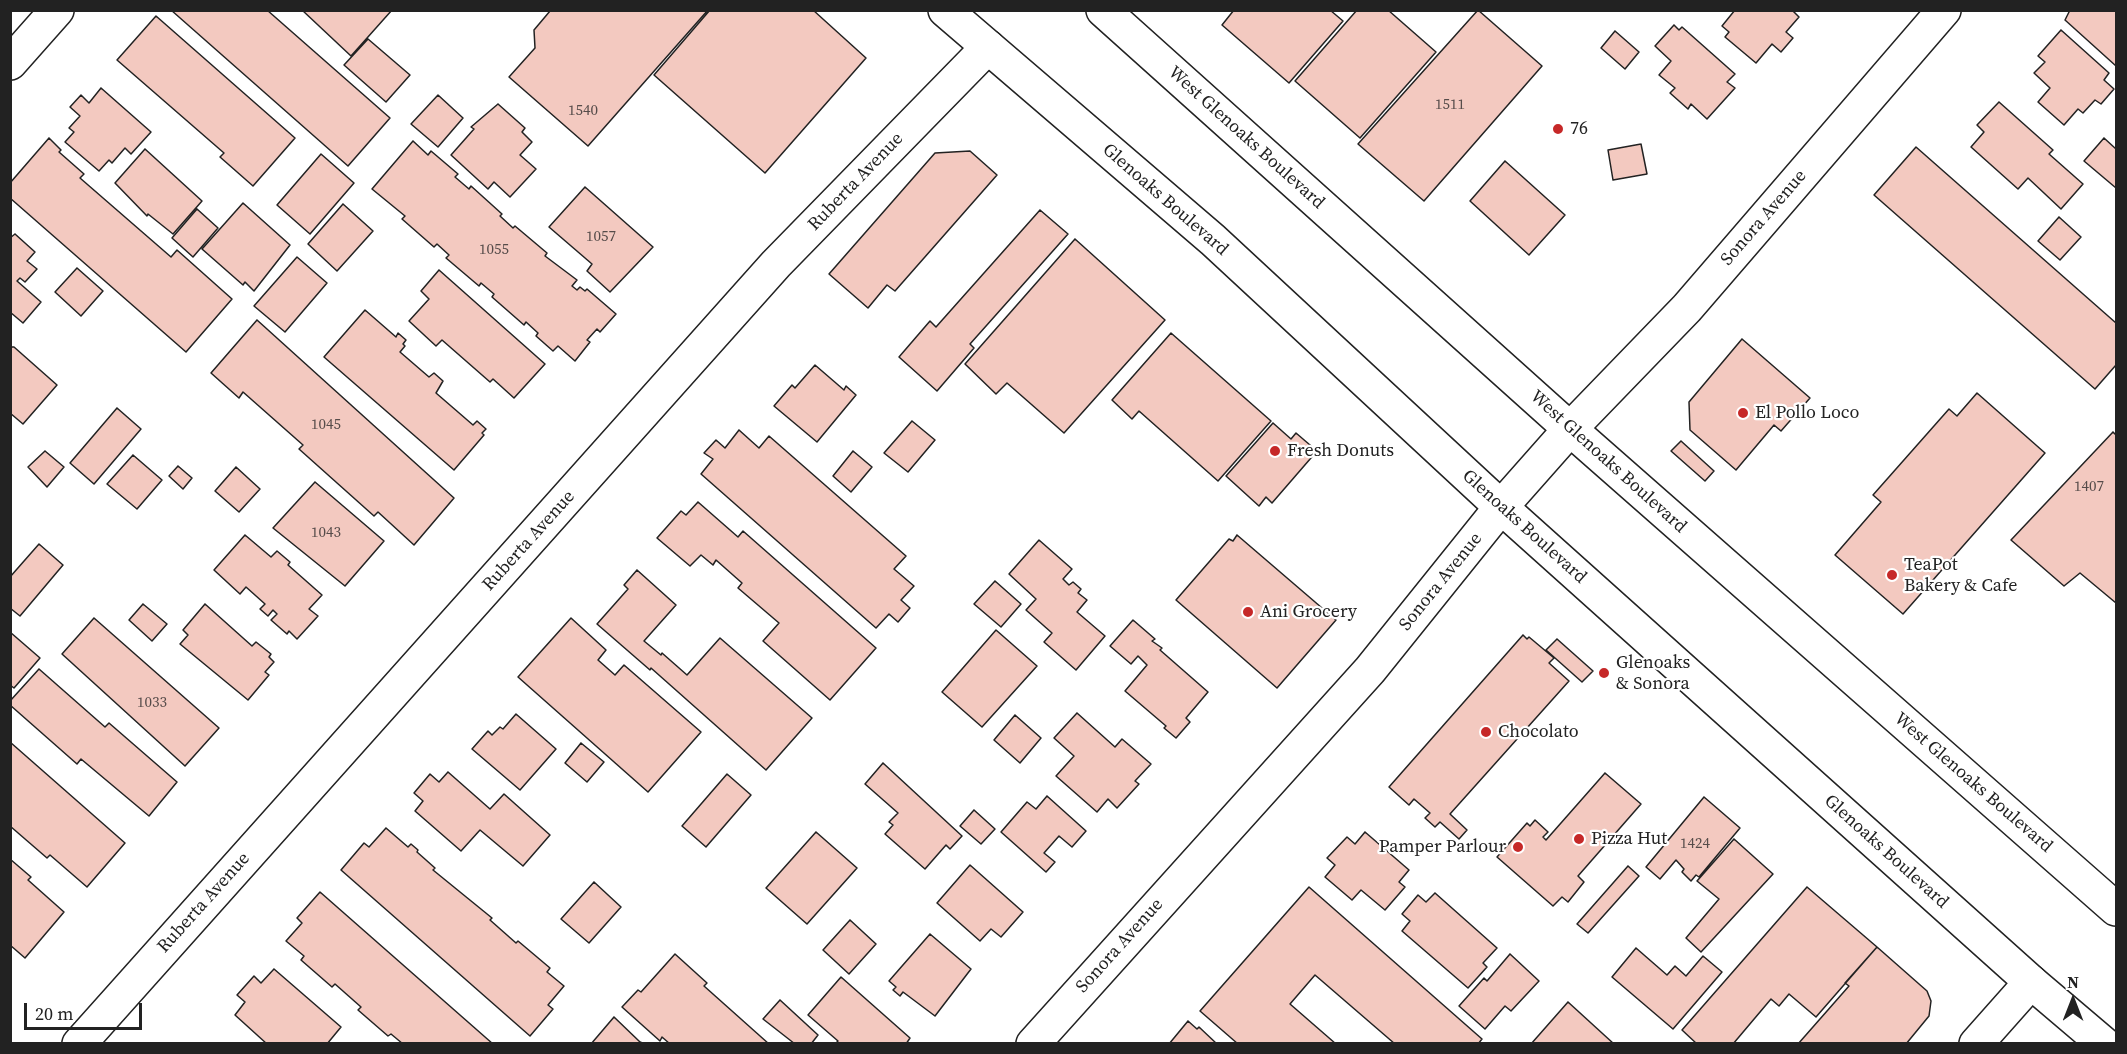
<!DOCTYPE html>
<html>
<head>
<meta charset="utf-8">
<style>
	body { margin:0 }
	#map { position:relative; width:2127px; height:1054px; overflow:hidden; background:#fff; font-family:"Source Serif 4",serif }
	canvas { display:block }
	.frame { position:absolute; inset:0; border:12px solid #222; pointer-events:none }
	.north { position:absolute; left:2043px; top:970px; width:60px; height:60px; -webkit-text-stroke:4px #fff; paint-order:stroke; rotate:0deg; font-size:16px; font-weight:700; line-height:24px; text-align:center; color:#222 }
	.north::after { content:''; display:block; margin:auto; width:21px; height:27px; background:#222; clip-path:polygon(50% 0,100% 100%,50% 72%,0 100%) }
	.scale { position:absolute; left:24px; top:1003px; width:118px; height:27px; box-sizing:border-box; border:3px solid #222; border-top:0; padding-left:8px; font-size:18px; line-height:21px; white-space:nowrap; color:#222; -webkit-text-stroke:4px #fff; paint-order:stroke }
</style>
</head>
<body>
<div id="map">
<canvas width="2127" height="1054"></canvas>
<div class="frame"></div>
<div class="north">N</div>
<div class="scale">20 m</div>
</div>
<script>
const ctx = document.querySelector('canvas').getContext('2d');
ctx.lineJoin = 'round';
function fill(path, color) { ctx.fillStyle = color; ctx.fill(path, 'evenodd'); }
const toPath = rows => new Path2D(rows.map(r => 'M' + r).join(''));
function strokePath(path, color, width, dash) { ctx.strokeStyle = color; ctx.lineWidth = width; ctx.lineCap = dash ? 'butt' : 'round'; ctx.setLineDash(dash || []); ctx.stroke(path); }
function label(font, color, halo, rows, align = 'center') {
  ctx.font = font + ' "Source Serif 4",serif'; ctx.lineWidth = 4.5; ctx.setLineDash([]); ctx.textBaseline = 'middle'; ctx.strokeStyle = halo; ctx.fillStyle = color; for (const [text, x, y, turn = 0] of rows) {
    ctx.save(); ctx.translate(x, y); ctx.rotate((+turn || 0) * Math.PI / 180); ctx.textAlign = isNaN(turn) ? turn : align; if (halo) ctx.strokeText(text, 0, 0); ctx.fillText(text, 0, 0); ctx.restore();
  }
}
const building = toPath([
	[171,10,267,10,390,118,348,166,171,10],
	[302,10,392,10,351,56,302,10],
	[708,10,588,146,509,77,535,48,534,30,550,11,708,10],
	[710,10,813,10,866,58,765,173,654,75,710,10],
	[1234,10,1330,10,1343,21,1289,83,1222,25,1234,10],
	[1357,10,1388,10,1436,52,1360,138,1295,81,1357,10],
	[1478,10,1542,66,1424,201,1358,144,1478,10],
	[1735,10,1792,10,1799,17,1786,32,1793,38,1781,52,1772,44,1756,63,1725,37,1729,32,1722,26,1735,10],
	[2070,10,2116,10,2116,66,2065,20,2070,10],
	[156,16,295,138,253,186,220,157,224,153,117,60,156,16],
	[1674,25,1679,30,1682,27,1735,74,1727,82,1735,88,1707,119,1691,104,1688,109,1670,93,1675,88,1659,75,1671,61,1655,46,1674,25],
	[2061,30,2109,73,2104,80,2114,89,2101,104,2095,100,2083,113,2078,109,2064,125,2038,102,2050,88,2034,73,2045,62,2038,56,2061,30],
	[1615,31,1639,52,1625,69,1601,48,1615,31],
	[368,39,410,75,386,102,344,65,368,39],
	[101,88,151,132,131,154,125,148,112,163,109,160,99,171,65,142,74,132,69,128,80,116,70,107,81,95,89,103,101,88],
	[438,95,463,118,438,147,411,124,438,95],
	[1999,102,2053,150,2049,154,2083,184,2061,209,2028,178,2018,189,1971,147,1984,132,1977,125,1999,102],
	[498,104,525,128,522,132,532,142,520,155,536,169,510,197,494,182,488,189,451,155,474,129,471,127,498,104],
	[49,138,61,150,59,152,84,174,80,178,171,257,177,250,232,299,186,352,10,198,10,183,49,138],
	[2104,138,2116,149,2116,188,2084,161,2104,138],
	[413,141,428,155,431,151,458,174,455,177,469,189,471,186,502,214,500,216,513,228,515,226,547,253,545,256,577,280,572,286,577,290,580,287,585,291,587,289,616,314,600,332,597,329,587,340,590,342,575,361,558,346,553,351,536,336,538,333,526,322,524,325,492,297,494,294,481,283,479,286,446,258,449,255,437,244,434,247,402,219,405,216,372,189,413,141],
	[1641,144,1647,174,1613,180,1608,150,1641,144],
	[1916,147,2116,323,2116,365,2095,389,1874,195,1916,147],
	[145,149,202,201,173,234,148,214,147,216,115,183,145,149],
	[970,151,997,175,895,291,887,285,868,308,829,274,935,153,970,151],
	[321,154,354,183,310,234,277,205,321,154],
	[1505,161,1565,215,1529,255,1470,201,1505,161],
	[585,187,653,247,610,292,587,271,592,264,549,227,585,187],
	[243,203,290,245,254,291,245,282,243,285,202,249,243,203],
	[343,204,373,231,337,271,308,244,343,204],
	[197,209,218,228,193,257,172,238,197,209],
	[1040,210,1068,234,970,344,974,348,937,391,899,357,930,321,936,327,1040,210],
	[2059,217,2081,237,2060,260,2038,241,2059,217],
	[15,234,35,252,27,261,37,269,25,282,20,278,17,281,41,302,23,323,10,312,10,238,15,234],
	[1075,239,1165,320,1064,433,1007,383,996,394,965,364,1075,239],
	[297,257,327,283,285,332,254,306,297,257],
	[77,268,103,291,81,316,55,292,77,268],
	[439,270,545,364,514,398,493,379,490,382,442,340,436,346,409,321,429,299,421,291,439,270],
	[365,310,396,337,398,333,406,340,403,344,405,346,400,352,429,377,434,373,443,381,436,393,473,425,477,421,486,429,482,433,484,435,454,470,324,357,365,310],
	[257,320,454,498,414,545,378,512,374,516,299,449,303,445,243,392,239,398,211,373,257,320],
	[1171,333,1271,421,1218,481,1139,411,1132,419,1112,400,1171,333],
	[1742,339,1810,398,1781,431,1774,425,1736,470,1690,430,1689,402,1742,339],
	[10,347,14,347,57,385,23,424,10,413,10,347],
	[815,365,844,390,846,386,856,395,817,442,774,406,792,385,795,388,815,365],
	[1977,393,2045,453,1903,614,1835,555,1881,502,1873,495,1949,409,1957,416,1977,393],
	[117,408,141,429,94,484,70,463,117,408],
	[912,421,935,440,908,472,884,453,912,421],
	[1273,423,1291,439,1296,433,1317,451,1272,503,1266,497,1259,506,1226,476,1273,423],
	[739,430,759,448,769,436,906,556,894,569,914,586,901,600,910,608,898,622,889,614,876,628,701,474,713,459,704,453,716,440,725,448,739,430],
	[2113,432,2116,435,2116,603,2080,573,2064,586,2011,540,2113,432],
	[1681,441,1714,471,1705,481,1671,451,1681,441],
	[45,451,64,467,47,487,28,467,45,451],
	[853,451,872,467,851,492,833,476,853,451],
	[133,455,162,480,137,509,107,484,133,455],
	[178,466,192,478,183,489,169,476,178,466],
	[236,467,260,489,239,512,215,491,236,467],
	[315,482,384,541,345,586,273,528,315,482],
	[698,502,738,537,743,531,876,648,830,700,763,641,779,623,738,588,742,583,716,560,713,565,701,555,690,566,657,538,681,511,686,515,698,502],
	[245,535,271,557,277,551,290,562,288,565,322,595,309,609,318,616,297,639,289,631,287,634,271,620,277,614,273,610,268,616,260,609,265,604,246,587,240,594,214,570,245,535],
	[1237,535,1336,620,1277,688,1176,600,1229,539,1233,541,1237,535],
	[1039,540,1072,569,1063,579,1069,585,1073,582,1081,589,1078,593,1087,600,1077,612,1105,636,1076,670,1044,642,1052,633,1026,610,1036,599,1009,574,1039,540],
	[39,544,63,565,20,616,10,608,10,577,39,544],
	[637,570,676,605,644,641,661,655,662,653,687,675,720,638,812,718,766,770,651,668,650,670,597,624,628,589,624,585,637,570],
	[995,581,1021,604,1001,627,974,604,995,581],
	[143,604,167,624,152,641,129,620,143,604],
	[205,604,252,646,256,642,271,654,269,657,274,662,265,672,269,675,248,700,180,644,188,635,183,630,205,604],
	[94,618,219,728,185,766,62,654,94,618],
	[571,618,606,650,598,660,615,675,624,665,701,732,648,792,518,677,571,618],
	[1133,620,1155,639,1152,641,1162,648,1160,650,1208,692,1186,718,1190,722,1176,738,1164,728,1166,726,1125,691,1147,665,1138,656,1131,664,1110,646,1133,620],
	[996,630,1037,666,982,727,942,692,996,630],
	[10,632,40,658,14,688,10,685,10,632],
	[1523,635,1527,639,1529,637,1554,658,1549,663,1569,681,1450,814,1467,830,1459,839,1440,822,1435,827,1425,818,1430,813,1414,799,1409,805,1389,787,1523,635],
	[1557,639,1593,671,1582,682,1546,650,1557,639],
	[39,669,105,727,109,723,177,782,149,816,81,759,77,764,10,705,10,701,39,669],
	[1077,713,1115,747,1122,739,1151,764,1135,781,1139,784,1117,808,1108,799,1097,812,1056,776,1074,756,1054,738,1077,713],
	[516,714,556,749,520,790,472,749,488,731,492,735,500,727,503,729,516,714],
	[1015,715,1041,738,1020,763,994,740,1015,715],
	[10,742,125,843,87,887,50,855,47,858,10,826,10,742],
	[581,743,604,762,587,782,565,763,581,743],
	[883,763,962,836,950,849,946,845,925,869,885,834,893,825,889,822,898,813,865,784,883,763],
	[448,772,490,809,504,794,550,835,523,866,480,830,461,851,415,811,423,801,414,793,430,774,439,782,448,772],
	[1605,773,1641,804,1578,876,1584,882,1568,902,1562,897,1553,906,1497,857,1527,823,1530,826,1535,820,1548,832,1543,837,1546,840,1605,773],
	[727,774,751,795,706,847,682,826,727,774],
	[1047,796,1086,831,1072,847,1059,836,1044,853,1055,862,1046,872,1001,832,1027,802,1036,809,1047,796],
	[1704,797,1740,828,1699,877,1696,875,1691,881,1682,872,1684,869,1676,860,1660,879,1646,867,1704,797],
	[974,810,995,829,981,844,960,826,974,810],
	[386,828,408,847,411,844,418,850,417,852,435,868,433,870,492,918,490,920,516,943,518,941,550,968,547,972,564,986,548,1005,553,1009,530,1036,341,870,364,843,369,847,386,828],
	[816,832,857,868,807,924,766,888,816,832],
	[1365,832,1409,870,1399,882,1405,887,1385,910,1361,890,1352,900,1325,877,1335,865,1327,858,1347,837,1355,844,1365,832],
	[1734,839,1773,874,1701,952,1686,938,1719,899,1697,881,1734,839],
	[10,859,31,877,28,880,64,912,25,958,10,945,10,859],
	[970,865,1023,912,1001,937,991,929,980,941,937,903,970,865],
	[1628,866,1639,876,1588,933,1577,924,1628,866],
	[594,882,621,907,589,943,561,919,594,882],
	[1309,887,1482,1039,1478,1044,1395,1044,1315,975,1290,1004,1336,1044,1238,1044,1200,1011,1309,887],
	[1807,887,1877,947,1816,1017,1789,994,1779,1006,1771,999,1733,1044,1697,1044,1682,1030,1807,887],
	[320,892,493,1044,403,1044,391,1034,388,1036,358,1010,361,1007,335,984,332,987,301,960,304,956,286,941,302,923,297,918,320,892],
	[1435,893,1497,948,1483,963,1487,967,1468,988,1402,931,1410,921,1402,914,1418,895,1426,902,1435,893],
	[850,920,876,944,849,974,823,950,850,920],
	[930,934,971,969,935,1016,903,992,900,996,893,990,896,987,889,981,930,934],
	[1877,947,1927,991,1931,1001,1929,1016,1906,1044,1798,1044,1849,986,1845,983,1877,947],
	[1636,948,1667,975,1675,966,1686,976,1703,956,1722,972,1673,1029,1612,977,1636,948],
	[675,954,707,983,704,986,769,1044,670,1044,662,1037,660,1041,622,1007,638,990,641,992,675,954],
	[1510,954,1539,981,1511,1011,1505,1006,1485,1029,1459,1006,1484,978,1487,981,1510,954],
	[274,969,341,1027,327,1044,267,1044,235,1015,245,1002,237,995,254,976,261,983,274,969],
	[841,977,910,1038,906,1044,835,1044,838,1041,808,1015,841,977],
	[780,1000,818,1035,811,1044,795,1044,763,1019,780,1000],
	[1568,1002,1614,1044,1531,1044,1568,1002],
	[614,1017,640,1042,645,1044,591,1044,614,1017],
	[1188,1021,1197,1029,1199,1027,1217,1044,1169,1044,1188,1021]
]);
fill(building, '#f3c9c0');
strokePath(building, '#222', 1.5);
const minor = toPath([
	[10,63,57,10],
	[79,1044,776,264,988,47],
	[1033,1044,1370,670,1501,507,1570,429,1687,308,1944,10],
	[1976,1044,2031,982]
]);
const major = toPath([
	[945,10,1213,240,1501,507,2031,982,2104,1044],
	[1103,10,1570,429,2116,909]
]);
strokePath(minor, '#222', 36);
strokePath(major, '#222', 36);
strokePath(minor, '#fff', 33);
strokePath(major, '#fff', 33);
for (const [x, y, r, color] of [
	[1558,129,6,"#c62828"],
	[1743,413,6,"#c62828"],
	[1275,451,6,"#c62828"],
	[1892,575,6,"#c62828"],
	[1248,612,6,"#c62828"],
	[1604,673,6,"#c62828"],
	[1486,732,6,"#c62828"],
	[1579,839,6,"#c62828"],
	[1518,847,6,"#c62828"]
]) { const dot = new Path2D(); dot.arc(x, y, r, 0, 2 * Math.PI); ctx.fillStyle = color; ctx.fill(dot); strokePath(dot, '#fff', 2); }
label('15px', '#564c4a', null, [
	["1511",1450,105],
	["1540",583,111],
	["1057",601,237],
	["1055",494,250],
	["1045",326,425],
	["1407",2089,487],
	["1043",326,533],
	["1033",152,703],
	["1424",1695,844]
]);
label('18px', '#222', '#fff', [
	["76",1570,129],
	["El Pollo Loco",1755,413],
	["Fresh Donuts",1287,451],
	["TeaPot",1904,565],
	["Bakery & Cafe",1904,586],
	["Ani Grocery",1260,612],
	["Glenoaks",1616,663],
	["& Sonora",1616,684],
	["Chocolato",1498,732],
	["Pizza Hut",1591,839],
	["Pamper Parlour",1506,847,"right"]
], 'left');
label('18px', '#222', '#fff', [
	["West Glenoaks Boulevard",1246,138,42],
	["Ruberta Avenue",856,182,-46],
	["Glenoaks Boulevard",1165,200,41],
	["Sonora Avenue",1764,218,-49],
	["West Glenoaks Boulevard",1608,462,42],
	["Glenoaks Boulevard",1524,527,42],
	["Ruberta Avenue",529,541,-48],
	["Sonora Avenue",1441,582,-51],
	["West Glenoaks Boulevard",1973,783,41],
	["Glenoaks Boulevard",1886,852,42],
	["Ruberta Avenue",204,903,-48],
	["Sonora Avenue",1120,946,-48]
]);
</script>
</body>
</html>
